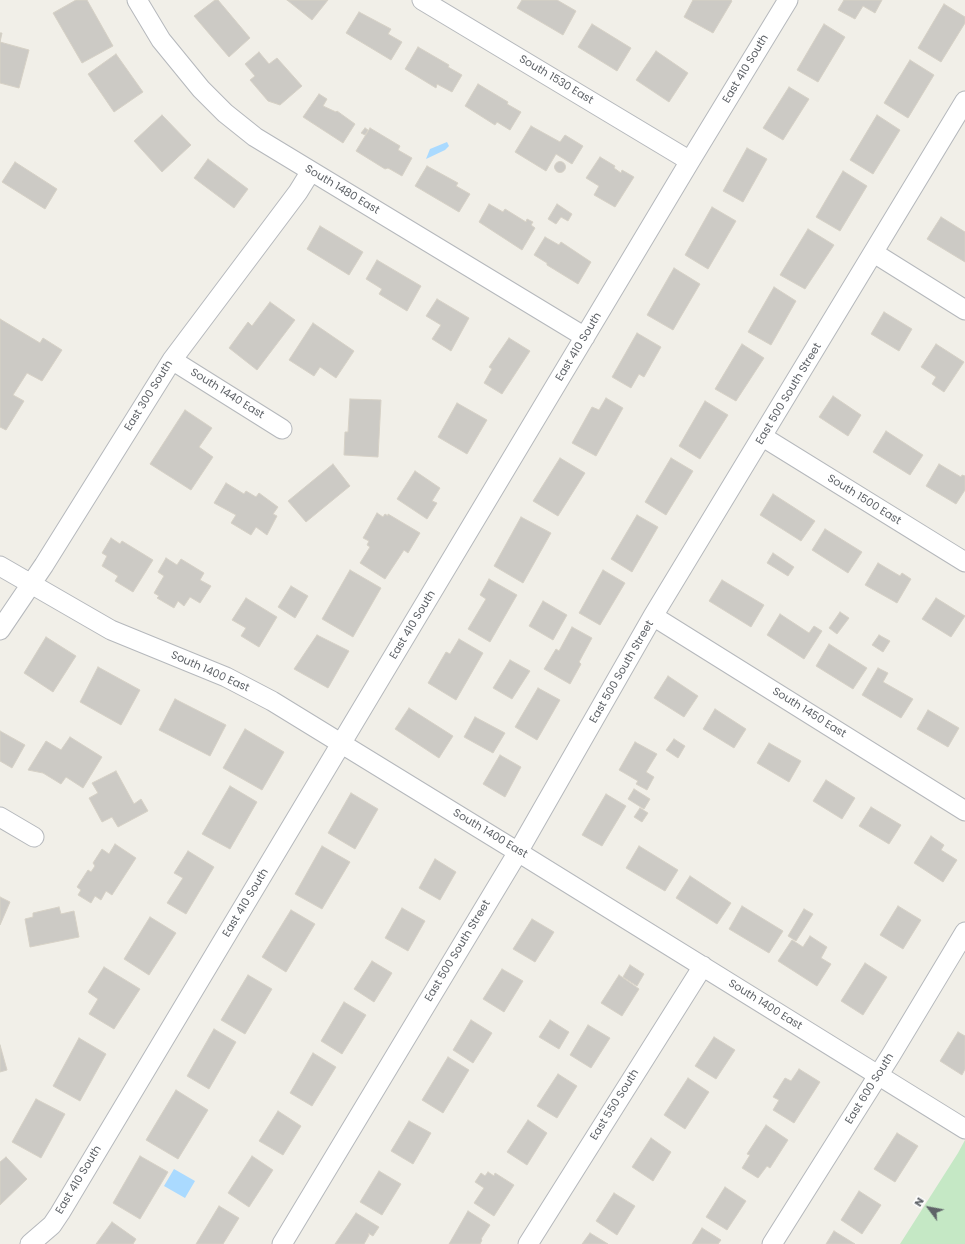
<!DOCTYPE html>
<html>
<head>
<meta charset="utf-8">
<style>
	body { margin:0 }
	#map { position:relative; width:965px; height:1244px; overflow:hidden; background:#f1efe8; font-family:Poppins,sans-serif }
	canvas { display:block }
	.north { position:absolute; left:909px; top:1188px; width:40px; height:40px; -webkit-text-stroke:3px #fff; paint-order:stroke; rotate:302deg; font-size:11px; font-weight:700; line-height:16px; text-align:center; color:#5f6368 }
	.north::after { content:''; display:block; margin:auto; width:14px; height:18px; background:#5f6368; clip-path:polygon(50% 0,100% 100%,50% 72%,0 100%) }
</style>
</head>
<body>
<div id="map">
<canvas width="965" height="1244"></canvas>
<div class="north">N</div>
</div>
<script>
const ctx = document.querySelector('canvas').getContext('2d');
ctx.lineJoin = 'round';
function fill(path, color) { ctx.fillStyle = color; ctx.fill(path, 'evenodd'); }
const toPath = rows => new Path2D(rows.map(r => 'M' + r).join(''));
function strokePath(path, color, width, dash) { ctx.strokeStyle = color; ctx.lineWidth = width; ctx.lineCap = dash ? 'butt' : 'round'; ctx.setLineDash(dash || []); ctx.stroke(path); }
function label(font, color, halo, rows, align = 'center') {
  ctx.font = font + ' Poppins,sans-serif'; ctx.lineWidth = 4; ctx.setLineDash([]); ctx.textBaseline = 'middle'; ctx.strokeStyle = halo; ctx.fillStyle = color; for (const [text, x, y, turn = 0] of rows) {
    ctx.save(); ctx.translate(x, y); ctx.rotate((+turn || 0) * Math.PI / 180); ctx.textAlign = isNaN(turn) ? turn : align; if (halo) ctx.strokeText(text, 0, 0); ctx.fillText(text, 0, 0); ctx.restore();
  }
}
fill(toPath([
	[965,1140,965,1244,900,1244,958,1153]
]), '#c5e8c5');
fill(toPath([
	[447,142,449,146,445,150,426,159,430,149],
	[174,1169,195,1181,185,1198,164,1186]
]), '#aadaff');
const building = toPath([
	[76,0,87,0,113,46,82,63,53,13,76,0],
	[215,0,218,0,250,38,229,57,194,16,215,0],
	[287,0,328,0,312,20,287,0],
	[522,0,557,0,576,11,563,35,517,8,522,0],
	[693,0,731,0,732,1,713,33,684,17,693,0],
	[844,0,882,0,875,13,863,6,855,19,838,10,844,0],
	[944,4,965,17,965,23,941,62,918,48,944,4],
	[359,12,391,29,388,34,402,42,391,60,346,33,359,12],
	[592,24,631,48,617,71,578,47,592,24],
	[824,24,845,37,818,82,797,70,824,24],
	[0,33,2,33,0,42,29,50,19,88,0,83,0,33],
	[418,47,449,65,448,67,462,75,452,92,437,84,436,88,405,69,418,47],
	[656,51,688,73,669,102,636,80,656,51],
	[259,52,269,64,277,58,302,86,280,105,268,101,250,80,255,76,245,64,259,52],
	[116,54,143,92,114,112,88,74,116,54],
	[910,60,934,75,908,118,884,103,910,60],
	[478,84,508,102,507,104,521,112,510,130,497,122,495,125,465,106,478,84],
	[789,87,809,99,783,140,763,128,789,87],
	[319,94,327,99,323,106,336,112,337,111,355,124,343,143,303,117,319,94],
	[162,115,191,145,162,172,134,141,162,115],
	[877,115,900,130,873,174,850,160,877,115],
	[531,126,560,142,565,135,583,146,572,164,556,154,546,171,515,152,531,126],
	[365,128,368,130,365,135,361,133,365,128],
	[370,128,400,146,398,150,412,158,402,176,388,168,385,169,356,151,370,128],
	[747,148,767,159,743,202,723,191,747,148],
	[600,157,615,166,614,168,621,173,622,170,634,177,615,207,594,195,599,186,586,178,600,157],
	[208,159,248,189,234,208,194,178,208,159],
	'554.5 167a5.5 5.5 0 1 1 11 0a5.5 5.5 0 1 1-11 0Z',
	[15,162,57,189,45,209,2,182,15,162],
	[427,166,458,183,456,186,470,194,459,212,415,186,427,166],
	[843,171,867,186,840,231,816,217,843,171],
	[489,204,503,212,505,209,526,222,527,219,533,222,531,225,535,228,522,250,479,222,489,204],
	[557,204,572,214,568,221,561,217,556,224,548,219,557,204],
	[712,207,736,221,708,269,685,255,712,207],
	[941,217,965,232,965,262,927,239,941,217],
	[320,226,363,252,349,275,307,249,320,226],
	[808,229,834,245,805,289,780,275,808,229],
	[545,237,559,245,561,242,591,262,578,284,547,265,547,263,534,255,545,237],
	[377,260,421,286,407,311,379,294,382,289,366,279,377,260],
	[674,268,700,284,673,330,647,315,674,268],
	[774,287,796,301,771,345,748,332,774,287],
	[437,299,469,318,451,351,432,339,441,325,426,316,437,299],
	[270,302,295,320,257,370,229,348,248,322,252,326,270,302],
	[884,312,912,329,899,351,871,334,884,312],
	[0,319,40,343,43,338,62,350,42,381,27,373,13,395,24,401,6,430,0,427,0,319],
	[313,323,354,351,336,378,320,367,314,376,289,360,313,323],
	[637,333,661,347,644,377,639,374,631,388,612,377,637,333],
	[509,338,530,351,502,394,484,383,492,369,489,367,509,338],
	[742,344,764,358,736,401,715,389,742,344],
	[936,344,964,362,944,392,932,384,936,377,921,367,936,344],
	[833,396,861,415,848,436,819,417,833,396],
	[606,398,623,408,596,456,572,443,592,407,599,410,606,398],
	[350,399,381,400,378,457,344,455,345,432,348,432,350,399],
	[705,401,728,415,700,459,679,446,705,401],
	[457,403,487,420,467,454,438,437,457,403],
	[185,410,212,428,199,447,213,457,191,490,150,464,185,410],
	[886,431,923,455,910,475,873,452,886,431],
	[560,458,585,473,558,516,533,501,560,458],
	[671,458,693,471,666,515,645,502,671,458],
	[333,464,350,486,306,522,288,501,333,464],
	[939,464,961,477,962,475,965,476,965,490,956,504,926,486,939,464],
	[415,471,440,488,432,501,437,503,427,519,397,499,415,471],
	[226,483,244,494,246,491,256,497,259,493,278,507,273,514,277,516,267,535,256,527,251,535,231,523,236,515,214,503,226,483],
	[773,494,815,521,801,541,760,515,773,494],
	[377,513,383,517,385,514,388,516,388,514,420,533,408,553,404,550,385,579,360,563,370,547,367,545,369,541,363,538,377,513],
	[637,515,658,527,632,572,611,559,637,515],
	[521,517,551,533,523,583,494,566,521,517],
	[825,529,862,552,848,573,812,550,825,529],
	[111,538,120,544,122,541,153,560,133,592,115,581,118,576,102,566,107,556,102,553,111,538],
	[773,553,794,567,788,576,767,563,773,553],
	[166,558,177,565,181,559,204,573,200,580,211,586,200,603,190,597,184,606,178,601,174,608,157,598,159,596,154,593,164,576,158,572,166,558],
	[878,563,900,576,902,573,911,579,897,603,865,585,878,563],
	[350,570,381,588,353,637,322,619,350,570],
	[603,570,625,583,600,625,579,613,603,570],
	[489,579,517,595,490,642,468,629,486,599,480,595,489,579],
	[722,580,764,605,751,627,709,601,722,580],
	[291,586,308,596,295,618,278,607,291,586],
	[246,598,277,617,259,647,241,636,246,628,232,620,246,598],
	[936,598,965,616,951,637,922,619,936,598],
	[543,601,567,615,553,640,529,626,543,601],
	[840,612,849,618,837,634,829,628,840,612],
	[780,614,809,633,814,626,822,631,804,659,767,635,780,614],
	[572,627,592,638,579,662,581,664,570,684,544,669,556,649,559,651,572,627],
	[317,635,349,651,328,688,294,669,317,635],
	[879,635,890,641,883,652,872,645,879,635],
	[46,637,76,656,53,692,24,673,46,637],
	[459,639,483,653,456,700,428,683,446,652,450,654,459,639],
	[829,644,867,668,853,689,816,666,829,644],
	[510,660,530,671,512,699,493,688,510,660],
	[98,667,140,690,121,725,80,702,98,667],
	[878,668,888,673,883,682,913,699,901,718,862,695,878,668],
	[668,676,698,696,684,717,654,698,668,676],
	[538,688,560,700,537,740,515,727,538,688],
	[175,699,226,725,210,756,159,730,175,699],
	[409,708,453,736,439,758,395,729,409,708],
	[715,709,746,729,734,748,703,729,715,709],
	[928,710,959,728,948,747,917,729,928,710],
	[475,717,505,733,493,753,464,737,475,717],
	[245,729,284,752,262,790,223,768,245,729],
	[0,731,25,745,12,768,0,761,0,731],
	[70,737,102,757,83,788,66,777,61,784,43,773,28,770,46,741,61,750,70,737],
	[674,739,685,746,678,758,666,750,674,739],
	[635,742,657,754,646,772,654,777,647,790,636,784,638,781,619,770,635,742],
	[769,743,801,761,789,782,757,763,769,743],
	[500,755,521,767,505,797,483,784,500,755],
	[116,771,134,804,141,799,148,811,118,827,112,817,102,822,89,798,98,793,92,783,116,771],
	[826,780,855,798,842,819,813,801,826,780],
	[230,786,257,802,230,849,202,834,230,786],
	[634,789,650,799,644,809,628,799,634,789],
	[351,793,378,809,355,849,328,833,351,793],
	[606,794,626,806,602,846,582,835,606,794],
	[871,807,901,825,889,844,859,826,871,807],
	[640,808,648,813,642,822,634,817,640,808],
	[931,836,944,845,941,850,957,860,943,882,914,863,931,836],
	[115,844,136,858,112,895,106,891,101,900,95,896,91,903,78,895,81,890,77,887,88,870,91,872,95,866,93,863,102,849,109,854,115,844],
	[322,846,350,862,322,909,295,894,322,846],
	[639,846,678,870,665,891,626,868,639,846],
	[188,851,214,867,186,914,167,903,183,878,174,873,188,851],
	[435,859,456,872,440,900,419,888,435,859],
	[690,876,731,903,717,924,676,898,690,876],
	[0,897,10,902,0,925,0,897],
	[742,906,783,931,769,953,729,929,742,906],
	[898,906,921,920,903,949,880,935,898,906],
	[59,907,61,914,74,911,79,937,30,947,25,919,33,917,33,913,59,907],
	[402,908,425,921,408,951,385,938,402,908],
	[804,909,813,914,796,941,788,936,804,909],
	[291,910,315,924,286,972,262,957,291,910],
	[150,917,176,933,149,975,124,959,150,917],
	[532,919,554,932,535,962,513,949,532,919],
	[810,936,827,947,821,958,831,964,817,986,778,961,792,940,803,947,810,936],
	[372,961,392,973,374,1002,354,989,372,961],
	[865,963,887,977,863,1015,841,1001,865,963],
	[630,965,644,974,637,986,623,977,630,965],
	[104,967,140,989,114,1029,89,1014,98,999,88,992,104,967],
	[502,969,523,981,504,1012,483,999,502,969],
	[248,975,272,989,245,1034,221,1020,248,975],
	[619,975,639,989,622,1016,601,1003,619,975],
	[344,1002,366,1015,342,1054,321,1041,344,1002],
	[471,1020,492,1033,473,1063,453,1050,471,1020],
	[550,1020,569,1032,559,1049,539,1037,550,1020],
	[588,1025,610,1038,591,1068,570,1055,588,1025],
	[214,1029,236,1042,209,1089,187,1076,214,1029],
	[958,1032,965,1036,965,1069,962,1075,940,1061,958,1032],
	[714,1037,735,1050,716,1079,695,1066,714,1037],
	[79,1038,106,1054,80,1101,53,1086,79,1038],
	[0,1045,7,1070,0,1072,0,1045],
	[313,1053,336,1067,312,1106,290,1093,313,1053],
	[448,1057,469,1070,443,1113,422,1100,448,1057],
	[799,1069,820,1082,794,1123,773,1110,779,1100,773,1097,785,1078,791,1081,799,1069],
	[558,1074,577,1086,557,1118,537,1106,558,1074],
	[688,1078,709,1092,685,1129,664,1115,688,1078],
	[176,1090,208,1110,178,1159,146,1140,176,1090],
	[36,1099,65,1114,41,1158,12,1142,36,1099],
	[278,1111,301,1126,283,1155,259,1141,278,1111],
	[528,1120,547,1133,527,1165,507,1152,528,1120],
	[409,1121,431,1133,413,1164,391,1151,409,1121],
	[766,1125,788,1140,770,1168,767,1166,758,1178,742,1168,750,1155,747,1154,766,1125],
	[897,1133,918,1146,895,1182,874,1169,897,1133],
	[651,1138,671,1152,653,1181,632,1167,651,1138],
	[140,1156,168,1172,140,1219,113,1203,140,1156],
	[252,1156,273,1170,249,1207,228,1193,252,1156],
	[6,1157,27,1179,0,1205,0,1162,6,1157],
	[379,1171,401,1184,382,1215,360,1202,379,1171],
	[488,1172,494,1176,495,1173,514,1185,494,1216,474,1203,484,1188,475,1182,481,1173,485,1176,488,1172],
	[725,1187,746,1201,727,1230,706,1217,725,1187],
	[859,1191,881,1205,862,1234,841,1220,859,1191],
	[614,1193,635,1206,617,1235,596,1221,614,1193],
	[219,1206,239,1218,223,1244,196,1244,219,1206],
	[468,1211,490,1225,481,1239,482,1240,480,1244,449,1244,468,1211],
	[356,1213,379,1227,373,1236,368,1233,369,1235,364,1244,335,1244,356,1213],
	[112,1222,136,1239,133,1244,96,1244,112,1222],
	[702,1228,721,1240,718,1244,692,1244,702,1228],
	[834,1231,855,1244,826,1244,834,1231],
	[590,1233,608,1244,582,1244,590,1233]
]);
fill(building, '#cccac5');
strokePath(building, '#d6d1c6', 1);
const minor = toPath([
	[137,0,161,40,201,89,225,113,255,137,585,337],
	[422,0,690,161],
	[874,253,965,310],
	[172,360,282,429],
	[763,437,965,562],
	[0,566,111,630,226,677,272,701,518,852,965,1129],
	[653,616,965,811],
	[0,630,44,565,172,360,298,192,311,171],
	[0,817,34,837],
	[30,1244,52,1225,60,1213,690,161,788,0],
	[282,1244,518,852,653,616,965,101],
	[528,1244,703,966],
	[772,1244,891,1055,965,932]
]);
strokePath(minor, '#b5b8bc', 21);
strokePath(minor, '#fff', 19);
label('11px', '#5f6368', '#fff', [
	["East 410 South",746,69,-59],
	["South 1530 East",556,80,31],
	["South 1480 East",342,190,31],
	["East 410 South",579,347,-59],
	["South 1440 East",227,394,32],
	["East 500 South Street",789,394,-59],
	["East 300 South",149,396,-58],
	["South 1500 East",864,500,32],
	["East 410 South",413,625,-59],
	["South 1400 East",210,672,24],
	["East 500 South Street",622,672,-60],
	["South 1450 East",809,713,32],
	["South 1400 East",490,834,31],
	["East 410 South",246,903,-59],
	["East 500 South Street",458,951,-59],
	["South 1400 East",765,1005,32],
	["East 600 South",870,1089,-58],
	["East 550 South",615,1105,-58],
	["East 410 South",79,1180,-59]
]);
</script>
</body>
</html>
